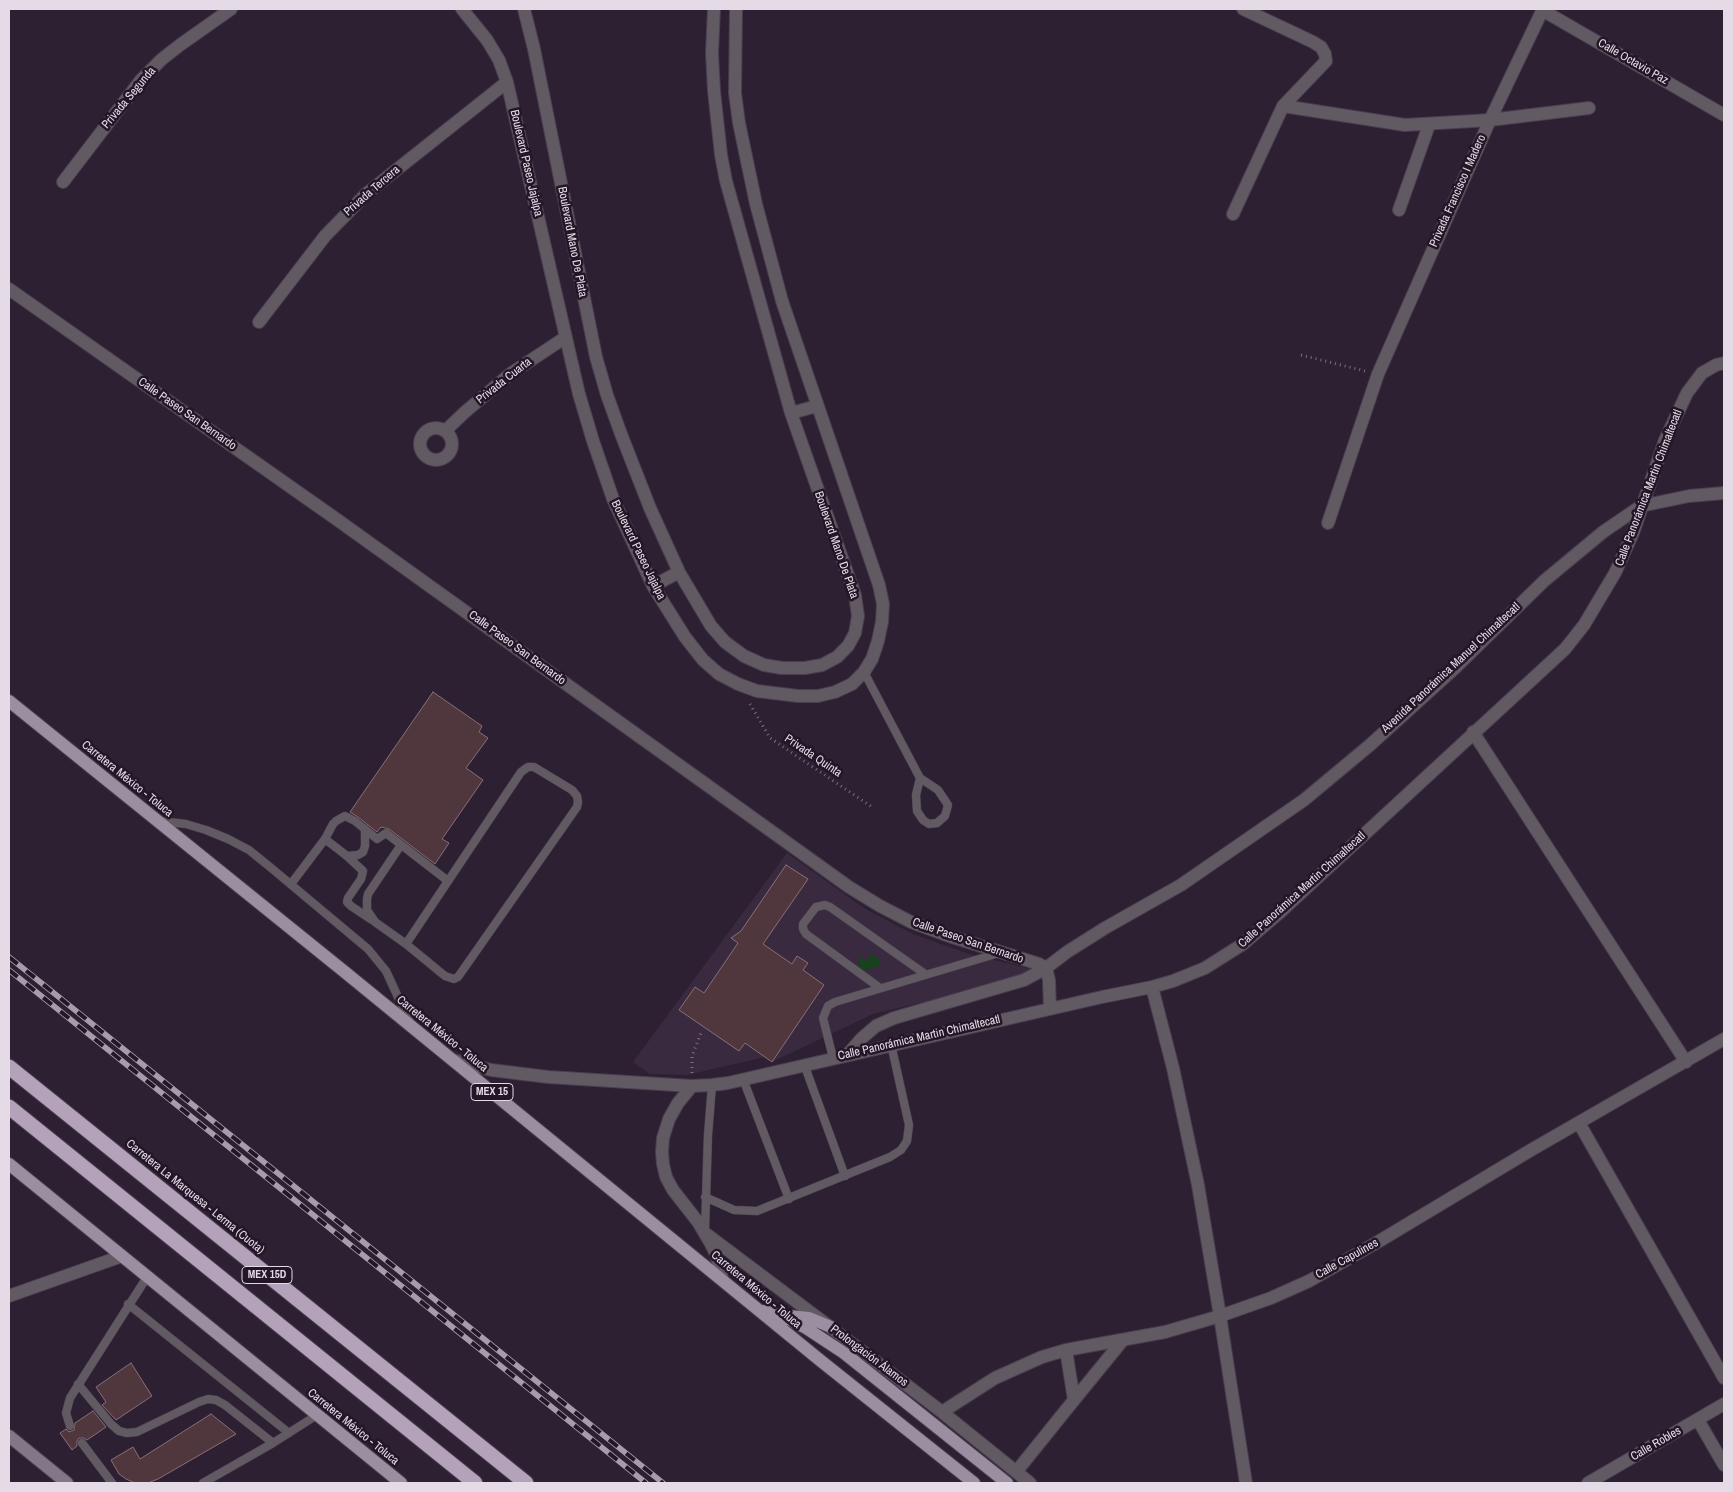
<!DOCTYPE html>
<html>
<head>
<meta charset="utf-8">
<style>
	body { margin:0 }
	#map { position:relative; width:1733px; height:1492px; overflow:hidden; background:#2d2032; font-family:"Archivo Narrow",sans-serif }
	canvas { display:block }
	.frame { position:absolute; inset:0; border:10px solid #e4dbe7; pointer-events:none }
</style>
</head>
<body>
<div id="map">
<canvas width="1733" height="1492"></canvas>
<div class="frame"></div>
</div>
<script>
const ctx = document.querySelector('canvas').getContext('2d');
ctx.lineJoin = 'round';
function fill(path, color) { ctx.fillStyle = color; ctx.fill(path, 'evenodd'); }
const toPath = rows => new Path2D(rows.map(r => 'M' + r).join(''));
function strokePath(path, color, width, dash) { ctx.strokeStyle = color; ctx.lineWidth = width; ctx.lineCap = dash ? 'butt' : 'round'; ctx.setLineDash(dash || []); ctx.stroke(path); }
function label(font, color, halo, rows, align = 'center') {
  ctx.font = font + ' "Archivo Narrow",sans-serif'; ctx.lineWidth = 5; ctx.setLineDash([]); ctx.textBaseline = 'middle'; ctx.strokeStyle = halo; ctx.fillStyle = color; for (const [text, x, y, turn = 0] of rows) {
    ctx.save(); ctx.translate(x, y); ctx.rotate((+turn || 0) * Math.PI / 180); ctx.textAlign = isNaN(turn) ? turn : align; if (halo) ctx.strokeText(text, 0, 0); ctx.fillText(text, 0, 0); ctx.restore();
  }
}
fill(toPath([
	[787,853,864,908,913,934,969,954,1035,970,949,996,873,1014,772,1062,765,1057,687,1075,650,1074,633,1062]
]), '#3a2a40');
fill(toPath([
	[870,954,879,959,881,964,878,966,862,971,857,967,862,956,867,962]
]), '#18421e');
const building = toPath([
	[433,692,482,726,479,732,488,738,466,768,483,780,442,839,449,843,435,864,389,829,381,827,377,832,358,817,350,812,433,692],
	[786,865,808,879,763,944,792,964,797,956,808,963,803,970,824,985,772,1062,745,1043,739,1051,679,1010,695,987,704,993,738,943,731,938,741,931,786,865],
	[131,1363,152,1396,116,1420,102,1405,106,1402,96,1387,131,1363],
	[93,1411,106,1427,87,1440,84,1438,79,1438,77,1441,77,1446,72,1450,60,1433,66,1429,69,1432,74,1430,75,1423,93,1411],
	[211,1414,236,1434,158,1479,148,1483,135,1483,126,1479,119,1474,111,1460,133,1447,140,1459,211,1414]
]);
fill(building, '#50373e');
strokePath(building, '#8b6e76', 1);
const lane = toPath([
	[864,672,920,778,938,790,948,805,945,816,937,823,929,824,923,820,917,811,916,795,920,778],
	[159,821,186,824,206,830,228,839,249,850,270,867,368,949,386,971,410,1023],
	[325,839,347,856,363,871,361,879,348,898,347,902,351,906,372,920],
	[401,845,368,894,367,899,367,910,375,922,406,944,445,976,454,979,458,977,577,807,578,802,577,796,572,790,534,767,528,767,521,772,406,944],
	[347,856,358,855,363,852,365,846,365,829],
	[291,884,325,839,333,824,336,821,345,816,355,821,377,839,386,833,448,881],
	[880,988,806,934,803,929,803,924,816,907,825,905,830,907,925,974],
	[833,1058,823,1018,828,1006,835,1002,999,953],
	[804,1064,845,1176],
	[743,1079,789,1199],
	[705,1197,734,1210,757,1211,890,1157,901,1150,907,1141,909,1125,891,1044],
	[705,1230,708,1135,712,1085],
	[128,1304,289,1433],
	[78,1384,111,1424,119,1431,127,1433,137,1432,199,1402,208,1399,216,1400,225,1405,273,1443],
	[70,1426,66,1413,70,1398,147,1277],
	[82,1443,112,1483],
	[203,1483,273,1443,317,1415]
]);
const street = toPath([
	[462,9,487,40,499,60,507,82,579,394,593,441,613,499,653,586,685,637,703,660,719,674,738,684,757,691,798,696,818,696,835,692,852,684,864,672,872,659,878,641,882,622,883,604,879,585,782,301,756,204,739,123,735,93,736,9],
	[524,9,534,49,596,357,607,395,621,434,650,508,679,572,711,626,725,642,744,656,764,665,782,668,805,668,822,665,837,657,848,646,855,633,858,616,855,595,791,413,726,181,721,155,714,91,712,53,714,9],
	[1542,10,1724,115],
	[1283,106,1405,125,1490,120,1589,108],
	[63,182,141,80,162,59,180,45,231,9],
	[1399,210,1429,125],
	[1233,214,1283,106,1326,61,1325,54,1321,47,1313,42,1243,9],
	[9,289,339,521,849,887,880,906,911,922,949,936,1039,964,1046,968,1049,980,1050,1009],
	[259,322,325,236,366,194,507,82],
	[791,413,817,406],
	'420 444a16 16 0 1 1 32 0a16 16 0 1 1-32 0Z',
	[446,430,465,412,510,374,566,337],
	[1328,523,1378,374,1490,120,1543,9],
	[653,586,679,572],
	[1473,732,1686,1062],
	[1152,987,1173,1068,1198,1185,1220,1316,1246,1483],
	[848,1054,862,1038,876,1026,894,1018,1024,980,1046,968,1067,952,1105,928,1181,885,1304,800,1370,745,1456,667,1544,581,1603,532,1641,506,1689,496,1724,493],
	[453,1060,491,1070,548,1077,692,1086,712,1085,728,1083,1102,997,1152,987,1173,981,1205,968,1243,944,1278,914,1565,649,1584,625,1615,573,1633,533,1665,440,1687,393,1702,373,1716,365,1724,363],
	[692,1086,678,1103,669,1119,663,1138,662,1152,663,1164,666,1177,673,1190,698,1222,711,1244,716,1254,722,1278],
	[1579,1123,1724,1378],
	[705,1233,862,1351,942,1412,1030,1483],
	[9,1296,122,1256],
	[1074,1400,1123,1340],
	[942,1412,995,1378,1042,1357,1066,1350,1165,1332,1220,1316,1271,1298,1309,1281,1376,1243,1531,1150,1724,1039],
	[1698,1420,1724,1465],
	[1016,1472,1074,1400,1066,1350],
	[1588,1483,1724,1404]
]);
const secondary = toPath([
	[9,1436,67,1483]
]);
const primary = toPath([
	[9,701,346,973,821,1361,974,1483],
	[9,1164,401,1483],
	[764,1311,782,1316,806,1328,844,1353,1007,1483],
	[788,1316,809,1318,831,1327]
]);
const highway = toPath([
	[9,1067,526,1483],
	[9,1107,475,1483]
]);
strokePath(lane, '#4a3e4f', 9);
strokePath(street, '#4a3e4f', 14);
strokePath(secondary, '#4a3e4f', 14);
strokePath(primary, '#4a3e4f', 14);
strokePath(highway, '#4a3e4f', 17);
strokePath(toPath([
	[1301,355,1365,371],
	[750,704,770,738,872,807],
	[692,1073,692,1056,701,1033]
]), '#7a6f7e', 3, [1, 4]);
strokePath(lane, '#615a63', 8);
strokePath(street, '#615a63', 12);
strokePath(secondary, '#827786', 12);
strokePath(primary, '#9b8ea1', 12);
strokePath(highway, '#b3a2b9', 15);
const rail = toPath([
	[9,957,663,1483],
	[9,970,646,1483]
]);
strokePath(rail, '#a79caa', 5.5);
strokePath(rail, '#231627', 4, [11]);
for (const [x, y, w] of [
	[492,1092,42],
	[267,1275,50]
]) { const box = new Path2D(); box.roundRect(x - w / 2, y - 8.5, w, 17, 4); ctx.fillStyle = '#231627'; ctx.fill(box); strokePath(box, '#e4dbe7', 1); }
label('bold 11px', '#e4dbe7', null, [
	["MEX 15",492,1092],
	["MEX 15D",267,1275]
]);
label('12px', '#e4dbe7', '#231627', [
	["Calle Octavio Paz",1633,62,30],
	["Privada Segunda",129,98,-50],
	["Boulevard Paseo Jajalpa",526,163,77],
	["Privada Tercera",372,191,-41],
	["Privada Francisco I Madero",1458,191,-66],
	["Boulevard Mano De Plata",572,242,79],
	["Privada Cuarta",504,381,-38],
	["Calle Paseo San Bernardo",187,414,35],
	["Calle Panorámica Martin Chimaltecatl",1649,488,-69],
	["Boulevard Mano De Plata",836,545,71],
	["Boulevard Paseo Jajalpa",638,550,64],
	["Calle Paseo San Bernardo",517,648,36],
	["Avenida Panorámica Manuel Chimaltecatl",1451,668,-43],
	["Privada Quinta",813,756,34],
	["Carretera México - Toluca",127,779,39],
	["Calle Panorámica Martin Chimaltecatl",1302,890,-42],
	["Calle Paseo San Bernardo",968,941,19],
	["Carretera México - Toluca",442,1034,39],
	["Calle Panorámica Martin Chimaltecatl",919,1038,-13],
	["Carretera La Marquesa - Lerma (Cuota)",195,1197,39],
	["Calle Capulines",1347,1259,-29],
	["Carretera México - Toluca",756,1290,40],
	["Prolongación Álamos",869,1356,37],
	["Carretera México - Toluca",353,1427,39],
	["Calle Robles",1656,1444,-30]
]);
</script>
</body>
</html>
